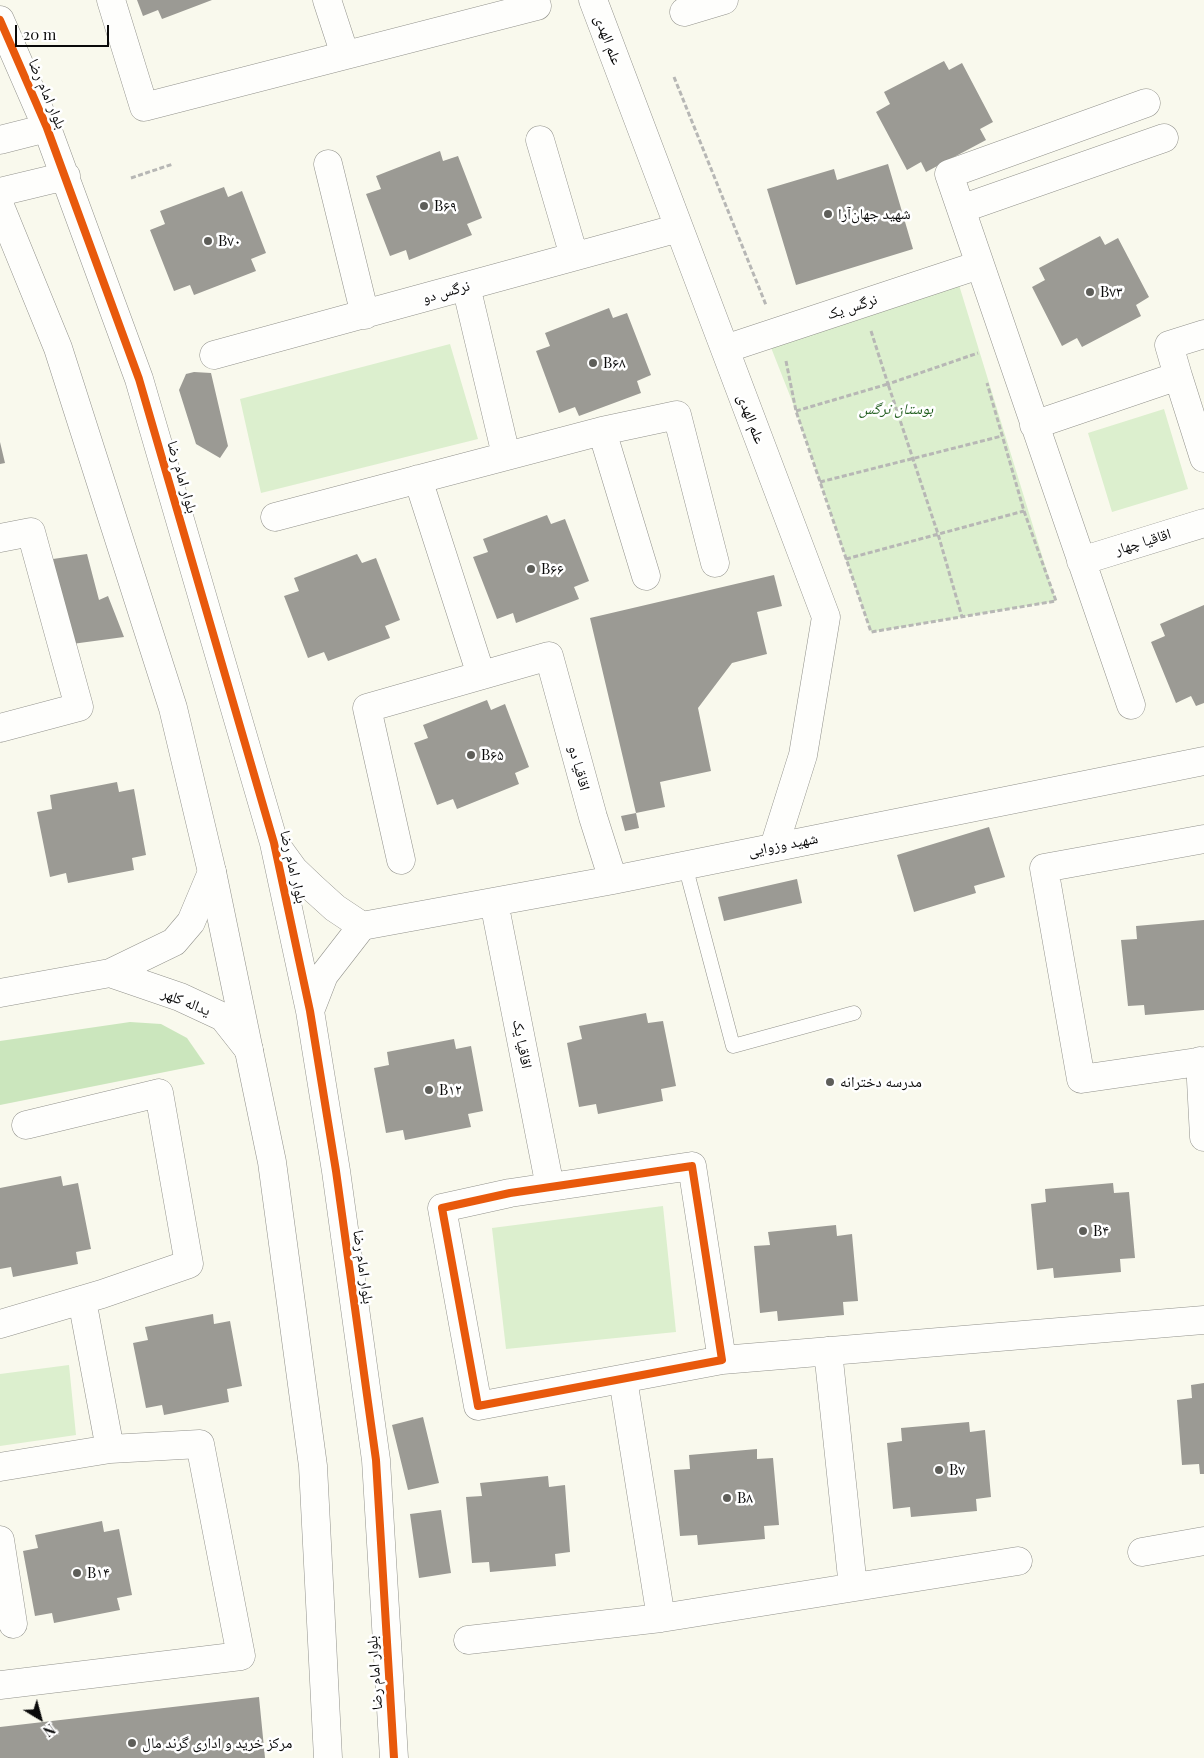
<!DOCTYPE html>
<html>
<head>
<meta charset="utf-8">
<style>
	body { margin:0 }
	#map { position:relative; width:1204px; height:1758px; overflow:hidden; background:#f9f9ed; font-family:"Playfair Display",serif }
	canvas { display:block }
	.north { position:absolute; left:15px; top:1693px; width:50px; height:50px; -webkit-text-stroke:4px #fff; paint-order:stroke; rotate:143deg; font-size:14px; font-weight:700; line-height:20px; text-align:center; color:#0a0a0a }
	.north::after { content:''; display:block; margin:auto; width:18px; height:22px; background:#0a0a0a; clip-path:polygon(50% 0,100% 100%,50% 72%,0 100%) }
	.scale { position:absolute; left:15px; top:25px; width:94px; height:22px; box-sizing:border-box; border:2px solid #0a0a0a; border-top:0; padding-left:6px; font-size:15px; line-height:18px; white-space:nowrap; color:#0a0a0a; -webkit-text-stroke:4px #fff; paint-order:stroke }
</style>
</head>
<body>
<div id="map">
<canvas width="1204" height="1758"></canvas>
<div class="north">N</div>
<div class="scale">20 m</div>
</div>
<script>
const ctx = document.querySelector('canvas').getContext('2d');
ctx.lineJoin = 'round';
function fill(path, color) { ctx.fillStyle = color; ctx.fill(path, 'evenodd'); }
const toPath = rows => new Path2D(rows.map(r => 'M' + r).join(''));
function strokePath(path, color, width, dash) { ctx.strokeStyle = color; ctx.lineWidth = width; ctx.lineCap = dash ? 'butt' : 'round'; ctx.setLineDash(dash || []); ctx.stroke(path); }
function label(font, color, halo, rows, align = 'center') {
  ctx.font = font + ' "Playfair Display","Noto Naskh Arabic",serif'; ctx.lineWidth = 5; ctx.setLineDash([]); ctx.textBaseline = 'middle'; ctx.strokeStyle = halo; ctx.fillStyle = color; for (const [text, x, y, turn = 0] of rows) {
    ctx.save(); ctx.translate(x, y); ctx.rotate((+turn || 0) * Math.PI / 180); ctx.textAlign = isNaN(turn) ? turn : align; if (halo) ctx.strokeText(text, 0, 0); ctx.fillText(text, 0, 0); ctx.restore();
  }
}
fill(toPath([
	[959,285,1056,601,871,632,796,411,770,345],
	[450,344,478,439,261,493,240,399],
	[1164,409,1188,489,1112,512,1088,433],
	[663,1206,676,1332,506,1349,492,1228],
	[69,1365,76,1435,0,1446,0,1374]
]), '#dcefce');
fill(toPath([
	[130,1022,161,1024,187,1038,205,1064,0,1105,0,1041]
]), '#cbe6bd');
fill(toPath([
	[137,0,212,0,162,19,158,10,143,16],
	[944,61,949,70,962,63,993,122,980,129,986,140,926,172,921,162,907,170,876,112,890,104,884,92],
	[440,151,443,161,458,156,482,218,467,224,472,235,409,260,406,250,390,256,366,194,381,189,376,176],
	[888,164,913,249,796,285,767,189,834,169,837,180],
	[224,187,228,197,242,191,266,253,251,259,256,271,194,295,190,285,174,291,150,230,165,224,160,211],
	[1100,236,1105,245,1118,238,1149,297,1136,305,1141,316,1082,347,1077,338,1062,346,1032,287,1045,280,1039,268],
	[609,308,613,318,627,313,651,375,637,381,641,393,579,416,575,407,559,413,536,351,550,346,545,333],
	[194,372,211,373,228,446,220,458,196,444,179,390,186,374],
	[0,442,5,463,0,464],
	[547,515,551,524,565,519,589,581,574,587,579,599,516,623,513,613,497,619,473,557,488,552,483,539],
	[87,554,99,600,108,596,124,637,72,644,53,559],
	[357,554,362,563,376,558,400,620,385,626,390,638,328,661,324,652,308,658,284,596,299,591,294,578],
	[774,575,782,606,757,612,767,654,732,663,698,708,711,771,660,782,665,807,636,813,590,618],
	[1204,605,1204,703,1196,706,1191,696,1176,703,1151,642,1165,636,1160,624],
	[487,700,491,710,505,704,529,767,515,773,519,784,457,809,453,799,437,805,414,743,428,738,423,725],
	[117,782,119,792,134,789,146,855,132,858,134,870,68,883,66,873,50,877,37,812,52,809,50,795],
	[636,813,639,828,625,831,621,816],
	[989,827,1005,877,974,886,976,893,914,912,897,855],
	[797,879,802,903,724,921,718,897],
	[1204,920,1204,1010,1145,1015,1144,1005,1128,1006,1121,940,1137,939,1136,926],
	[646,1013,648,1023,663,1021,676,1086,661,1089,663,1101,598,1114,596,1104,579,1107,567,1043,582,1039,579,1026],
	[454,1039,456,1049,471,1046,483,1111,468,1114,471,1127,405,1140,403,1130,386,1133,374,1068,389,1065,387,1052],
	[61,1176,63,1186,78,1183,91,1249,76,1252,78,1264,13,1277,11,1267,0,1269,0,1188],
	[1113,1183,1114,1193,1129,1192,1135,1258,1120,1259,1121,1272,1054,1278,1053,1268,1037,1270,1031,1204,1046,1202,1045,1189],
	[836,1225,837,1236,852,1234,858,1301,843,1302,844,1315,778,1321,777,1311,760,1313,754,1246,770,1245,768,1232],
	[213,1314,214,1324,230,1321,242,1386,227,1389,229,1402,164,1415,162,1405,146,1408,133,1343,148,1340,145,1327],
	[1204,1383,1204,1474,1200,1474,1199,1464,1182,1465,1177,1400,1192,1398,1191,1385],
	[423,1417,439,1483,408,1490,392,1425],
	[969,1422,970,1432,985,1430,991,1497,976,1499,977,1511,911,1517,910,1507,893,1509,887,1443,902,1441,901,1428],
	[757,1449,757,1459,773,1458,779,1525,764,1526,765,1539,698,1545,697,1535,680,1536,674,1470,690,1469,689,1455],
	[548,1476,549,1487,565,1485,570,1552,555,1554,556,1566,490,1572,489,1562,472,1563,466,1497,482,1496,480,1483],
	[441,1510,451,1573,419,1578,410,1514],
	[102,1521,104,1532,119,1529,132,1595,117,1598,120,1610,54,1623,52,1613,35,1616,23,1551,38,1548,35,1535],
	[259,1697,265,1758,0,1758,0,1727]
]), '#9b9a94');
const service = toPath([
	[685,865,733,1046,854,1013]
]);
const minor = toPath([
	[111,0,144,107,537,6],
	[327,0,345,55],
	[593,0,826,617,803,755,774,847],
	[684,12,724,0],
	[540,140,574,256],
	[328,164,365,315],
	[961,209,949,174,1146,103],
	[466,286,506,455],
	[725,349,979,265],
	[214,355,679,228],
	[1178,376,1169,345,1204,334],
	[1034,425,1178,376,1204,458],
	[602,431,677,415,715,563],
	[418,479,481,675],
	[275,517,602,431,646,576],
	[0,538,31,532,79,707,0,728],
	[1081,561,1204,523],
	[1131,705,961,209,1164,138],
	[1204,839,1044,868,1081,1079,1204,1061],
	[401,860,367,708,549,656,593,817,613,880],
	[494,902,550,1187],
	[362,926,613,880,1204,761],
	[110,973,180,997,223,1017,249,1050],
	[0,993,110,973,174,942,191,922,212,872],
	[1200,1061,1204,1137],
	[692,1166,722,1360,478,1406,442,1208,510,1193,692,1166],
	[82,1300,110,1449],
	[0,1324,102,1294,189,1264,159,1093,26,1125],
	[828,1351,853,1587],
	[722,1360,1204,1320],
	[623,1379,661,1618],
	[0,1467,110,1449,200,1444,241,1656,0,1685],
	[0,1540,13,1624],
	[1142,1552,1204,1541],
	[468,1640,661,1618,1018,1561]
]);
const tertiary = toPath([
	[0,20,47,128,139,379,274,843,310,1011,336,1171,376,1460,394,1758],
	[0,140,47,128],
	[0,192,66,176],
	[0,206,58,348,173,708,212,872,272,1162,313,1466,328,1758],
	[278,848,294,870,314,889,335,908,362,926,324,975,310,1011]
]);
strokePath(service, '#92928c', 15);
strokePath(minor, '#92928c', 29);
strokePath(tertiary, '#92928c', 29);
strokePath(toPath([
	[674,77,766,305],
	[131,178,173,164],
	[871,331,888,384,978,353],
	[786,361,796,411,871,632,1056,601,1024,511,987,383],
	[796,411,888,384,938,534,962,617],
	[820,482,1002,436],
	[846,559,1024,511]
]), '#b7b7b5', 3, [5, 2.5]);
strokePath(service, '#fefefc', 14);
strokePath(minor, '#fefefc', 28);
strokePath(tertiary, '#fefefc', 28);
strokePath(toPath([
	[0,20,47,128,139,379,274,843,310,1011,336,1171,376,1460,394,1758],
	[692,1166,722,1360,478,1406,442,1208,510,1193,692,1166]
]), '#e8590c', 8);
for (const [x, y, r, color] of [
	[424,206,5,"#5e5e59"],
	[828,214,5,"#5e5e59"],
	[208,241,5,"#5e5e59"],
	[1090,292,5,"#5e5e59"],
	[593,363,5,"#5e5e59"],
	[531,569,5,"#5e5e59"],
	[471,755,5,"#5e5e59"],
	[830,1082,5,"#5e5e59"],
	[429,1090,5,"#5e5e59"],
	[1083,1231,5,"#5e5e59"],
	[939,1470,5,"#5e5e59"],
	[727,1498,5,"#5e5e59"],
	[77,1573,5,"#5e5e59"],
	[132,1743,5,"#5e5e59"]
]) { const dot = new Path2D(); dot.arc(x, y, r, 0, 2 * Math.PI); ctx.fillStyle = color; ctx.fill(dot); strokePath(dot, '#fff', 2); }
label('15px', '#0a0a0a', '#fff', [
	["علم الهدی",608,40,69],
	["بلوار امام رضا",47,94,67],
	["نرگس دو",446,292,-16],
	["نرگس یک",852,307,-18],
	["علم الهدی",751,419,69],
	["بلوار امام رضا",182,477,74],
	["اقاقیا چهار",1143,542,-17],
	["اقاقیا دو",579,768,75],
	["شهید وزوایی",783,845,-11],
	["بلوار امام رضا",293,867,77],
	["یداله کلهر",186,1002,22],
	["اقاقیا یک",522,1044,79],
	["بلوار امام رضا",363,1267,82],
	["بلوار امام رضا",375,1673,-94]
]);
label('15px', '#0a0a0a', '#fff', [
	["B۶۹",434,206],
	["شهید جهان‌آرا",838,214],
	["B۷۰",218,241],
	["B۷۳",1100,292],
	["B۶۸",603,363],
	["B۶۶",541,569],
	["B۶۵",481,755],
	["مدرسه دخترانه",840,1082],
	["B۱۲",439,1090],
	["B۴",1093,1231],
	["B۷",949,1470],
	["B۸",737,1498],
	["B۱۴",87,1573],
	["مرکز خرید و اداری گرند مال",142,1743]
], 'left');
label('italic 15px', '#215e1f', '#fff', [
	["بوستان نرگس",896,409]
]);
</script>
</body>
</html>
